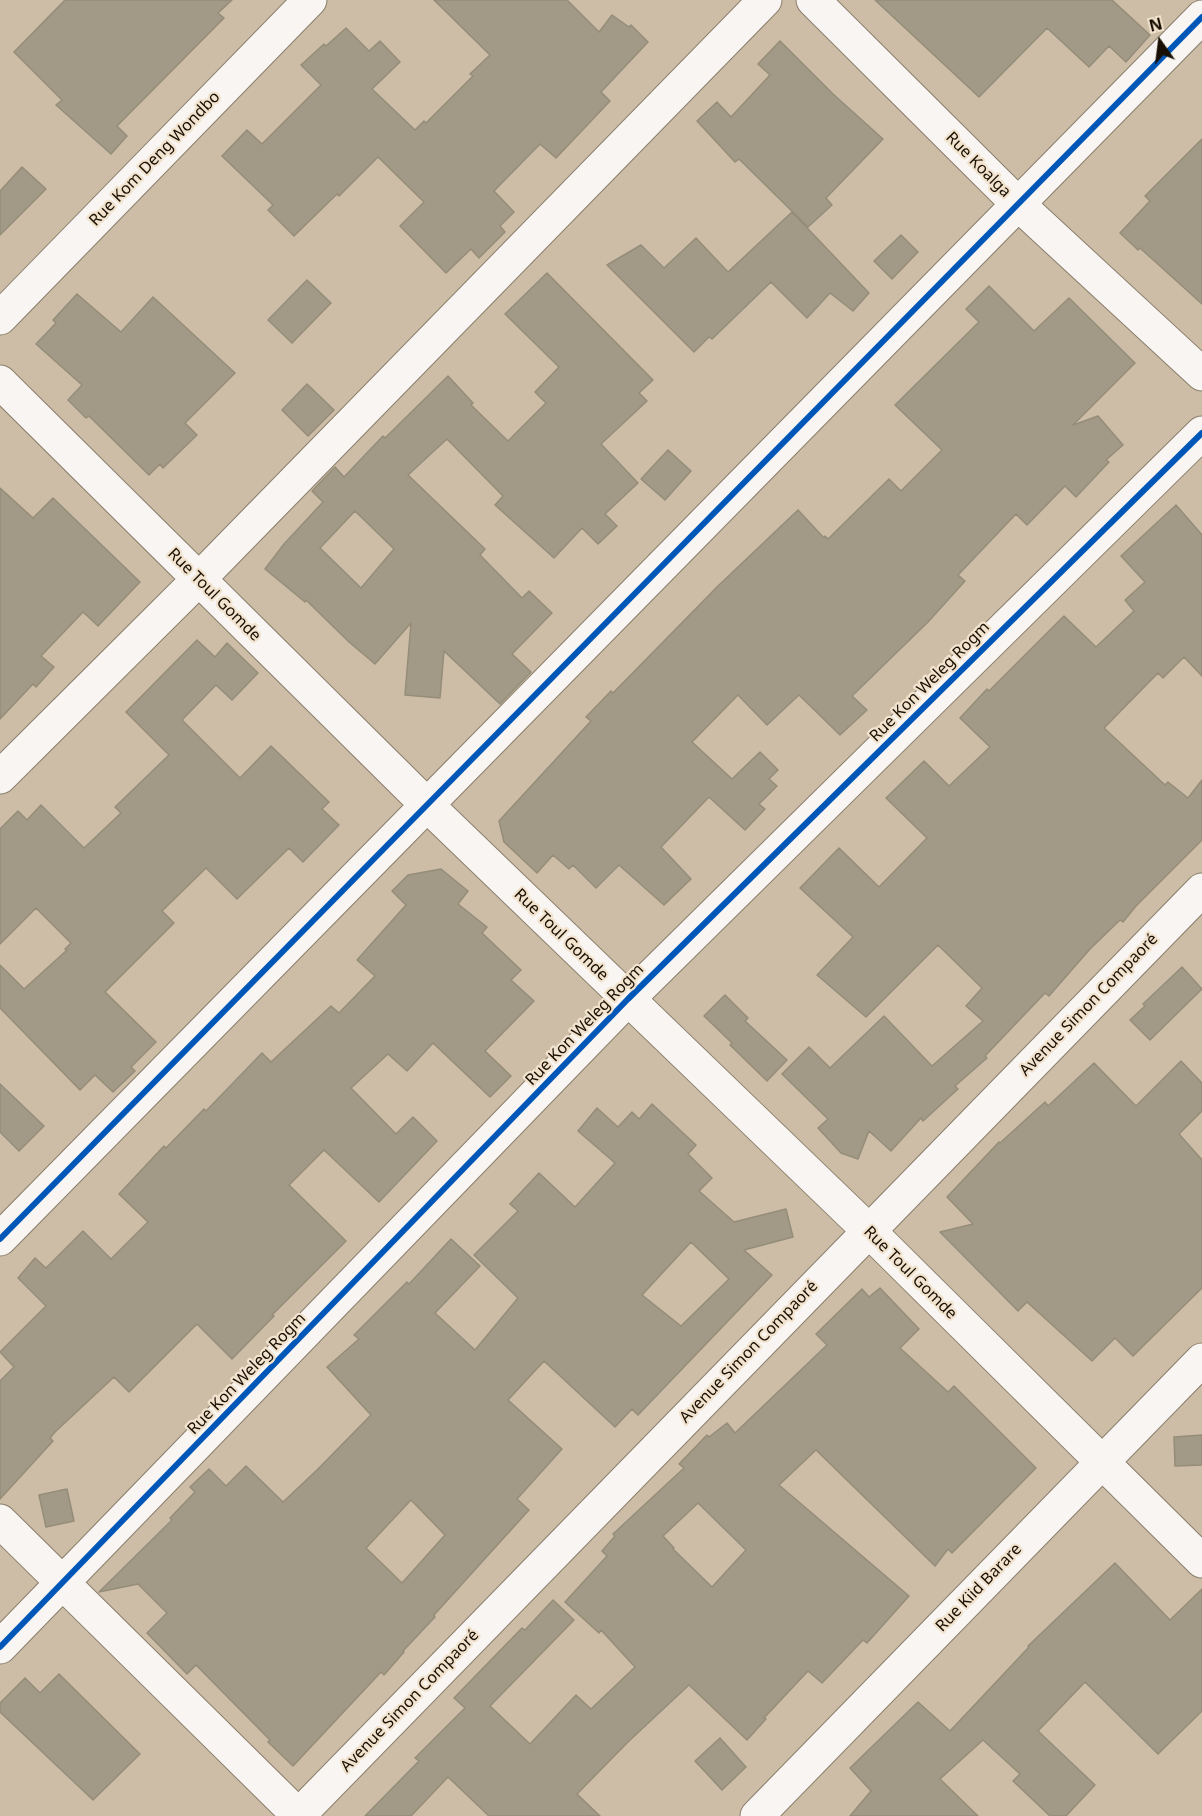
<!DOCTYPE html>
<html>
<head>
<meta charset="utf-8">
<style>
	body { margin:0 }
	#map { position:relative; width:1202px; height:1816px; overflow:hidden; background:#cdbda6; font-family:"Noto Sans",sans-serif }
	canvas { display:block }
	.north { position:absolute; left:1130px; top:12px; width:60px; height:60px; -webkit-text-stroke:4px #f2e3ce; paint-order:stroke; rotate:346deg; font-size:16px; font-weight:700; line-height:24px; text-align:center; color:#190f02 }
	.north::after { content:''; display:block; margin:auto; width:21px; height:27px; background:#190f02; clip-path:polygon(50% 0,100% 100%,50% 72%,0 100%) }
</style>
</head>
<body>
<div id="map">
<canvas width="1202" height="1816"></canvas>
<div class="north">N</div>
</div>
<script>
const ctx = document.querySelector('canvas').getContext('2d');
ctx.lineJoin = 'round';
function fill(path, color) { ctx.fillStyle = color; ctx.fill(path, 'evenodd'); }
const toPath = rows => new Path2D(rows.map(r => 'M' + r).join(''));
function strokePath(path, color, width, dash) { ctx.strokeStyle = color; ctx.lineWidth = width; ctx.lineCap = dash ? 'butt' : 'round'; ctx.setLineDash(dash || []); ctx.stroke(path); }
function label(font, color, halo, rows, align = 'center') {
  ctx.font = font + ' "Noto Sans",sans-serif'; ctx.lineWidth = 4.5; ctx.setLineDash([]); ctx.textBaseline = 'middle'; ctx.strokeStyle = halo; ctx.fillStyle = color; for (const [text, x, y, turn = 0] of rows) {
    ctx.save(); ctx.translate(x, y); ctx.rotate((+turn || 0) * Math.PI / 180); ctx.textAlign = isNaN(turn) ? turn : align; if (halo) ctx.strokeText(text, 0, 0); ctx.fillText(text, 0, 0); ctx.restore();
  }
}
const building = toPath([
	[65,0,232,0,218,13,224,18,117,126,127,136,111,154,56,105,62,100,14,52,65,0],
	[434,0,567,0,599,32,612,15,629,27,631,25,648,42,601,92,610,101,556,158,540,144,494,191,514,212,500,226,505,232,479,258,471,249,446,273,400,226,424,202,378,157,339,196,337,194,294,236,268,210,273,205,222,156,247,130,262,144,321,85,301,65,324,44,326,46,346,28,369,51,380,41,400,62,372,89,415,130,424,121,426,123,473,76,470,74,490,55,434,0],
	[875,0,1112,0,1150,35,1126,62,1109,46,1089,67,1047,28,979,97,875,0],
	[780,41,833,94,883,139,826,198,832,205,808,227,739,159,735,162,697,121,717,102,731,117,770,75,758,64,780,41],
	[1202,139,1202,304,1140,248,1138,250,1120,233,1150,201,1145,196,1202,139],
	[22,167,46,189,0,235,0,191,22,167],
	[792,212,869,293,853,311,830,293,807,318,771,282,712,339,709,337,694,352,607,265,641,245,664,268,696,238,728,272,792,212],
	[901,235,918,252,892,279,874,261,901,235],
	[547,273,653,380,639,393,647,401,601,444,638,483,605,514,617,526,598,544,582,528,554,558,495,505,503,496,447,439,408,475,485,549,480,555,522,598,529,591,552,613,512,654,531,672,500,704,444,651,440,698,405,695,411,623,375,664,349,642,306,600,305,602,265,569,284,544,323,502,312,491,335,467,344,477,383,436,385,438,448,376,473,403,471,405,508,441,546,403,535,392,559,367,505,314,547,273],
	[355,511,394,549,361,588,320,548,355,511],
	[307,280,331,303,292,343,268,320,307,280],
	[989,286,1034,331,1069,298,1135,363,1073,425,1098,416,1123,445,1106,460,1109,462,1076,497,1065,486,1027,525,1016,514,958,575,965,581,928,622,852,696,867,710,840,735,799,695,767,725,738,695,692,742,732,779,760,752,778,770,769,779,777,786,759,804,765,809,745,830,709,797,661,847,691,879,664,905,619,865,596,888,573,865,569,869,553,855,537,873,504,842,499,821,591,721,586,717,611,691,613,693,718,586,798,510,824,538,825,536,828,539,889,479,901,491,942,450,895,405,979,322,966,309,989,286],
	[77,294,121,332,153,297,235,373,185,423,197,435,163,468,160,464,149,475,89,416,86,418,68,400,82,385,36,344,56,323,53,320,77,294],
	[307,384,334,410,308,436,282,410,307,384],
	[668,450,691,471,665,500,641,479,668,450],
	[0,488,33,518,53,498,140,582,98,626,83,612,41,656,54,667,36,687,33,684,0,719,0,488],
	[1176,505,1202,535,1202,676,1184,657,1163,678,1158,673,1104,728,1165,785,1168,782,1188,798,1202,780,1202,840,1136,906,1123,922,1120,920,1090,949,1049,996,1045,993,985,1056,987,1058,955,1086,958,1089,923,1121,921,1118,891,1151,869,1131,858,1159,841,1153,818,1128,828,1119,782,1074,809,1047,830,1068,884,1016,932,1066,983,1021,966,1006,982,988,938,945,866,1017,817,975,853,937,800,888,839,848,879,887,927,838,886,798,924,761,949,786,990,747,960,718,987,689,989,691,1064,616,1096,647,1134,611,1125,600,1145,582,1121,556,1176,505],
	[197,640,215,657,227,643,258,673,232,700,216,685,182,720,240,778,271,746,329,802,322,809,339,825,303,862,289,848,237,899,206,868,162,911,174,923,105,992,156,1042,131,1067,135,1071,113,1092,95,1075,80,1090,0,1008,0,965,24,989,67,950,65,949,71,943,36,908,0,944,0,829,18,811,27,820,41,805,84,848,121,813,115,807,169,755,126,712,197,640],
	[441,869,468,891,458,904,487,927,482,933,521,970,511,980,534,1001,485,1051,511,1076,490,1097,433,1043,407,1071,388,1054,351,1088,396,1134,413,1117,437,1141,379,1202,324,1150,289,1185,346,1241,272,1315,274,1316,232,1359,197,1324,129,1392,114,1377,55,1432,50,1438,53,1441,0,1499,0,1381,14,1367,0,1352,46,1306,18,1278,35,1258,46,1268,83,1231,111,1259,148,1222,119,1194,164,1146,166,1148,204,1109,206,1111,262,1053,271,1062,331,1006,339,1013,375,976,357,960,406,905,392,891,408,875,441,869],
	[1182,967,1202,989,1150,1040,1130,1020,1145,1006,1143,1004,1182,967],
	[725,995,748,1018,745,1021,787,1060,767,1081,730,1045,732,1043,704,1016,725,995],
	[1181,1061,1202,1083,1202,1111,1179,1134,1202,1160,1202,1288,1133,1356,1115,1338,1092,1361,1027,1302,1018,1311,940,1232,973,1224,947,1197,999,1142,1000,1143,1045,1102,1048,1106,1094,1063,1136,1106,1181,1061],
	[0,1084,44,1126,19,1151,0,1132,0,1084],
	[652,1104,696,1145,688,1154,712,1178,699,1191,734,1222,786,1209,793,1237,744,1250,772,1275,638,1415,632,1409,615,1427,544,1361,508,1400,562,1449,517,1499,529,1510,434,1615,435,1617,403,1651,404,1652,384,1675,381,1672,293,1766,268,1742,270,1740,196,1665,187,1674,147,1633,167,1613,138,1584,99,1592,172,1520,170,1518,195,1492,190,1487,209,1469,226,1486,246,1466,283,1502,317,1470,371,1415,327,1367,359,1339,354,1335,407,1282,409,1284,451,1239,480,1266,435,1313,475,1350,518,1298,474,1255,518,1211,510,1204,539,1173,575,1207,615,1163,578,1131,597,1108,618,1127,632,1112,639,1119,652,1104],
	[691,1242,729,1279,681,1326,642,1295,691,1242],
	[411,1500,445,1535,402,1583,366,1548,411,1500],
	[880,1288,919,1329,900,1348,948,1392,954,1386,1036,1468,952,1553,948,1549,935,1566,816,1450,779,1485,909,1596,867,1643,863,1640,822,1683,808,1671,764,1718,766,1719,747,1740,689,1685,628,1742,577,1794,600,1816,489,1816,448,1777,411,1816,365,1816,419,1761,415,1758,465,1708,454,1698,522,1628,525,1630,553,1600,574,1620,490,1706,530,1744,576,1695,591,1709,635,1667,601,1630,599,1633,565,1602,607,1556,602,1551,615,1536,613,1534,684,1468,679,1464,707,1435,709,1437,727,1423,735,1433,827,1345,816,1334,862,1289,869,1297,880,1288],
	[698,1503,746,1550,712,1587,673,1549,674,1548,663,1536,698,1503],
	[1202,1435,1202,1465,1175,1466,1174,1437,1202,1435],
	[67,1489,74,1521,46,1527,39,1495,67,1489],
	[1115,1563,1170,1620,1202,1589,1202,1711,1158,1754,1085,1682,1038,1731,1095,1785,1066,1816,1050,1816,1013,1781,1020,1774,983,1740,940,1779,978,1816,850,1816,871,1791,850,1768,918,1702,950,1731,1029,1647,1028,1646,1115,1563],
	[59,1674,140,1754,93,1800,0,1712,0,1703,25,1678,40,1693,59,1674],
	[720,1738,746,1767,722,1790,695,1761,720,1738]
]);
fill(building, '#a29986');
strokePath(building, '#958d79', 1.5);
const minor = toPath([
	[813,0,1017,203,1202,374],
	[0,318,310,0],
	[0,382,426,804,868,1230,1202,1561],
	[0,777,198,580,765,0],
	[0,1239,1202,17],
	[0,1521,299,1816],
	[0,1647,628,999,1202,433],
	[298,1816,1202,890],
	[757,1816,1202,1360]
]);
strokePath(minor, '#8a7e6c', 35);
strokePath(minor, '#f8f5f2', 33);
strokePath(toPath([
	[0,1239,1202,17],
	[0,1647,628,999,1202,433]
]), '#0057b8', 6);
label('16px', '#190f02', '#f2e3ce', [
	["Rue Kom Deng Wondbo",155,159,-46],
	["Rue Koalga",978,165,45],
	["Rue Toul Gomde",214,595,45],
	["Rue Kon Weleg Rogm",930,682,-45],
	["Rue Toul Gomde",561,935,44],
	["Avenue Simon Compaoré",1089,1005,-46],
	["Rue Kon Weleg Rogm",585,1025,-46],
	["Rue Toul Gomde",910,1273,45],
	["Avenue Simon Compaoré",749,1352,-46],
	["Rue Kon Weleg Rogm",247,1374,-46],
	["Rue Kiid Barare",979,1588,-46],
	["Avenue Simon Compaoré",410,1701,-46]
]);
</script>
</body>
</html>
